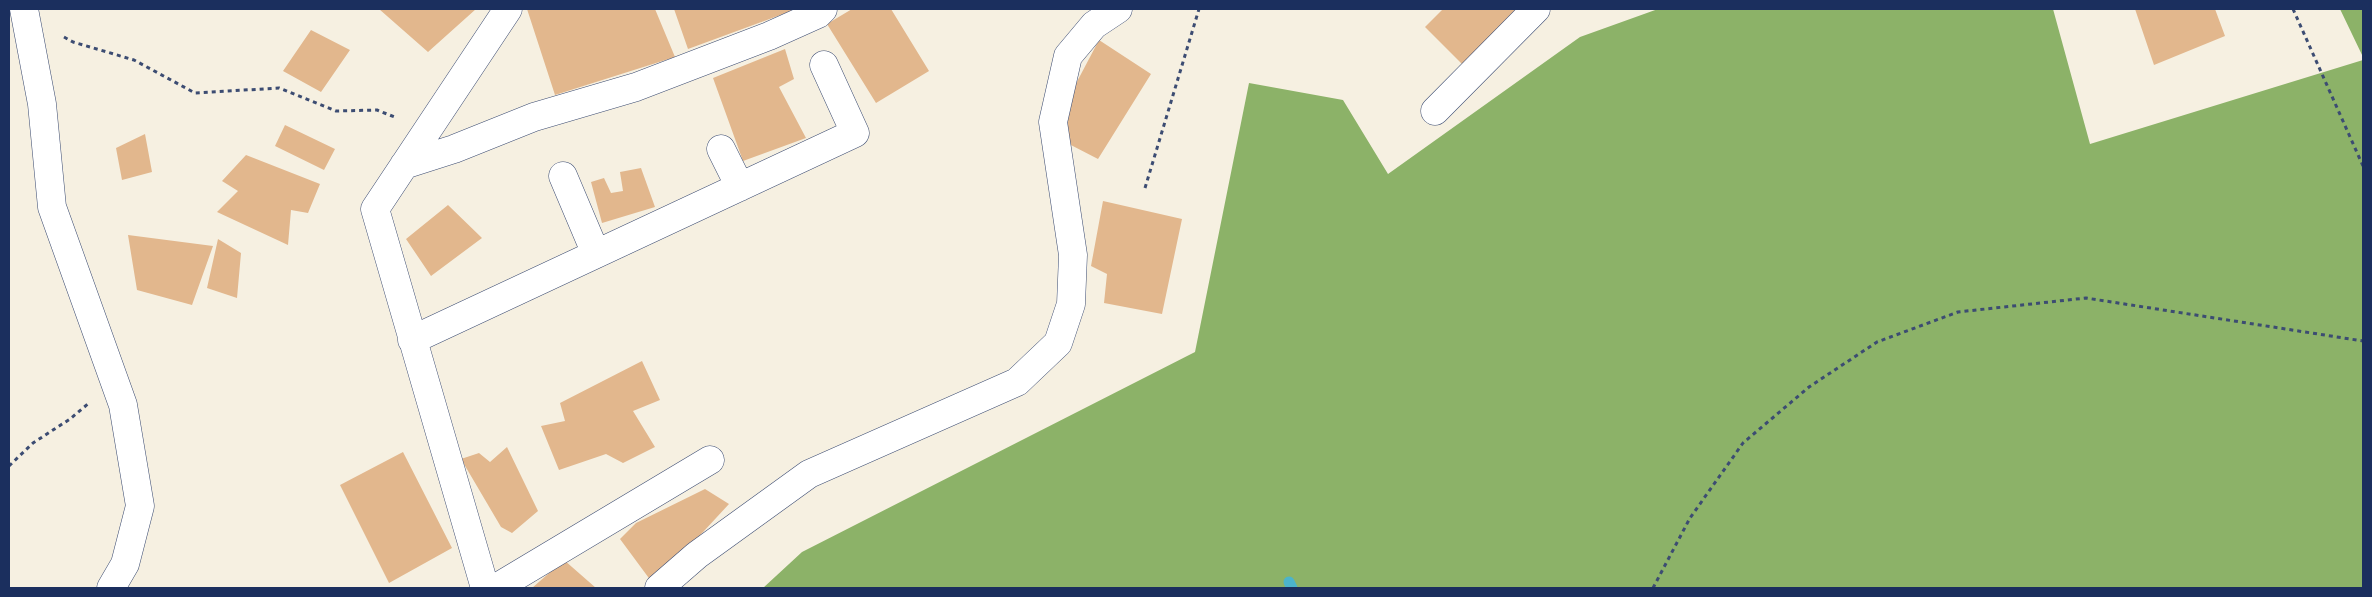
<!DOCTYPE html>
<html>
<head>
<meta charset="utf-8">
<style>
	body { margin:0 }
	#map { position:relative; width:2372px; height:597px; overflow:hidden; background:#f6f0e1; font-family:"Balsamiq Sans",sans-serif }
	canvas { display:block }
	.frame { position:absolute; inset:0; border:10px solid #1b2f5e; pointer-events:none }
</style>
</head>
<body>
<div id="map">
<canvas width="2372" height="597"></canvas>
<div class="frame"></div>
</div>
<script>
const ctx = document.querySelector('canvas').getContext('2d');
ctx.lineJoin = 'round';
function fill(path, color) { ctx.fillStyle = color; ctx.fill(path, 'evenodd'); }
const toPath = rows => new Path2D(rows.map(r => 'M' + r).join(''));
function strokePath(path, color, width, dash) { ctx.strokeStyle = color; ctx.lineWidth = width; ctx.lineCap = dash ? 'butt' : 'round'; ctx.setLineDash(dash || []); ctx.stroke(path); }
fill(toPath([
	[1658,9,2053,9,2090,144,2363,60,2363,588,763,588,802,552,1195,352,1249,83,1343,100,1388,174,1580,37],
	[2340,9,2363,9,2363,57]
]), '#8cb268');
strokePath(toPath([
	[1289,582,1292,588]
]), '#4cb4cb', 11);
fill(toPath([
	[379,9,476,9,428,52],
	[527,9,655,9,675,57,555,95],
	[674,9,794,9,794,10,688,49],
	[852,9,891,9,929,71,876,103,827,24],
	[1443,9,1518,9,1462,64,1425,27],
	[2135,9,2215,9,2225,36,2154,65],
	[311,30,350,50,321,92,283,71],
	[1099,40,1151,74,1098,159,1067,143,1062,110],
	[785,49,794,79,779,87,806,138,743,161,713,78],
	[285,125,335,149,324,170,275,146],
	[145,134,152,172,122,180,116,148],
	[246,155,320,184,308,213,291,210,288,245,217,212,238,191,222,181],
	[641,168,655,207,602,223,591,182,604,178,611,193,623,191,620,172],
	[1103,201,1182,219,1162,314,1104,303,1107,274,1091,266],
	[448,205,482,238,431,276,406,239],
	[128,235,213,246,192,305,137,290],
	[218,239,241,253,237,298,207,288],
	[642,361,660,400,633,411,655,447,623,463,606,454,559,470,541,426,565,421,560,403],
	[507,447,538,511,512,533,501,527,461,459,479,453,490,462],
	[403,452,452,548,389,583,340,485],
	[705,489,729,504,654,585,620,539,636,523],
	[564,560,596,588,532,588]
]), '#e2b78d');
const street = toPath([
	[24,9,42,104,52,207,123,405,140,506,125,564,111,588],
	[1435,111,1536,9],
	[721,149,740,187],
	[404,165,454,149,534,117,636,87,769,36,818,14,823,9],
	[563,176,596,254],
	[412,340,855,133,824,65],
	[485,588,375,209,508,9],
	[496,588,710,460],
	[659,588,697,555,809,474,1017,382,1058,343,1071,304,1073,255,1053,122,1068,56,1094,25,1118,9]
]);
strokePath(street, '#3c4c72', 29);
strokePath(toPath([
	[2293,9,2363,166],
	[64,37,73,42,134,60,195,93,279,88,336,111,377,110,397,118],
	[1145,188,1199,9],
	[9,466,33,443,70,419,89,403],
	[1653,588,1690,518,1743,443,1809,387,1877,342,1958,312,2086,298,2363,341]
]), '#3c4c72', 3, [4, 4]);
strokePath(street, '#fff', 28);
</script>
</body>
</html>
